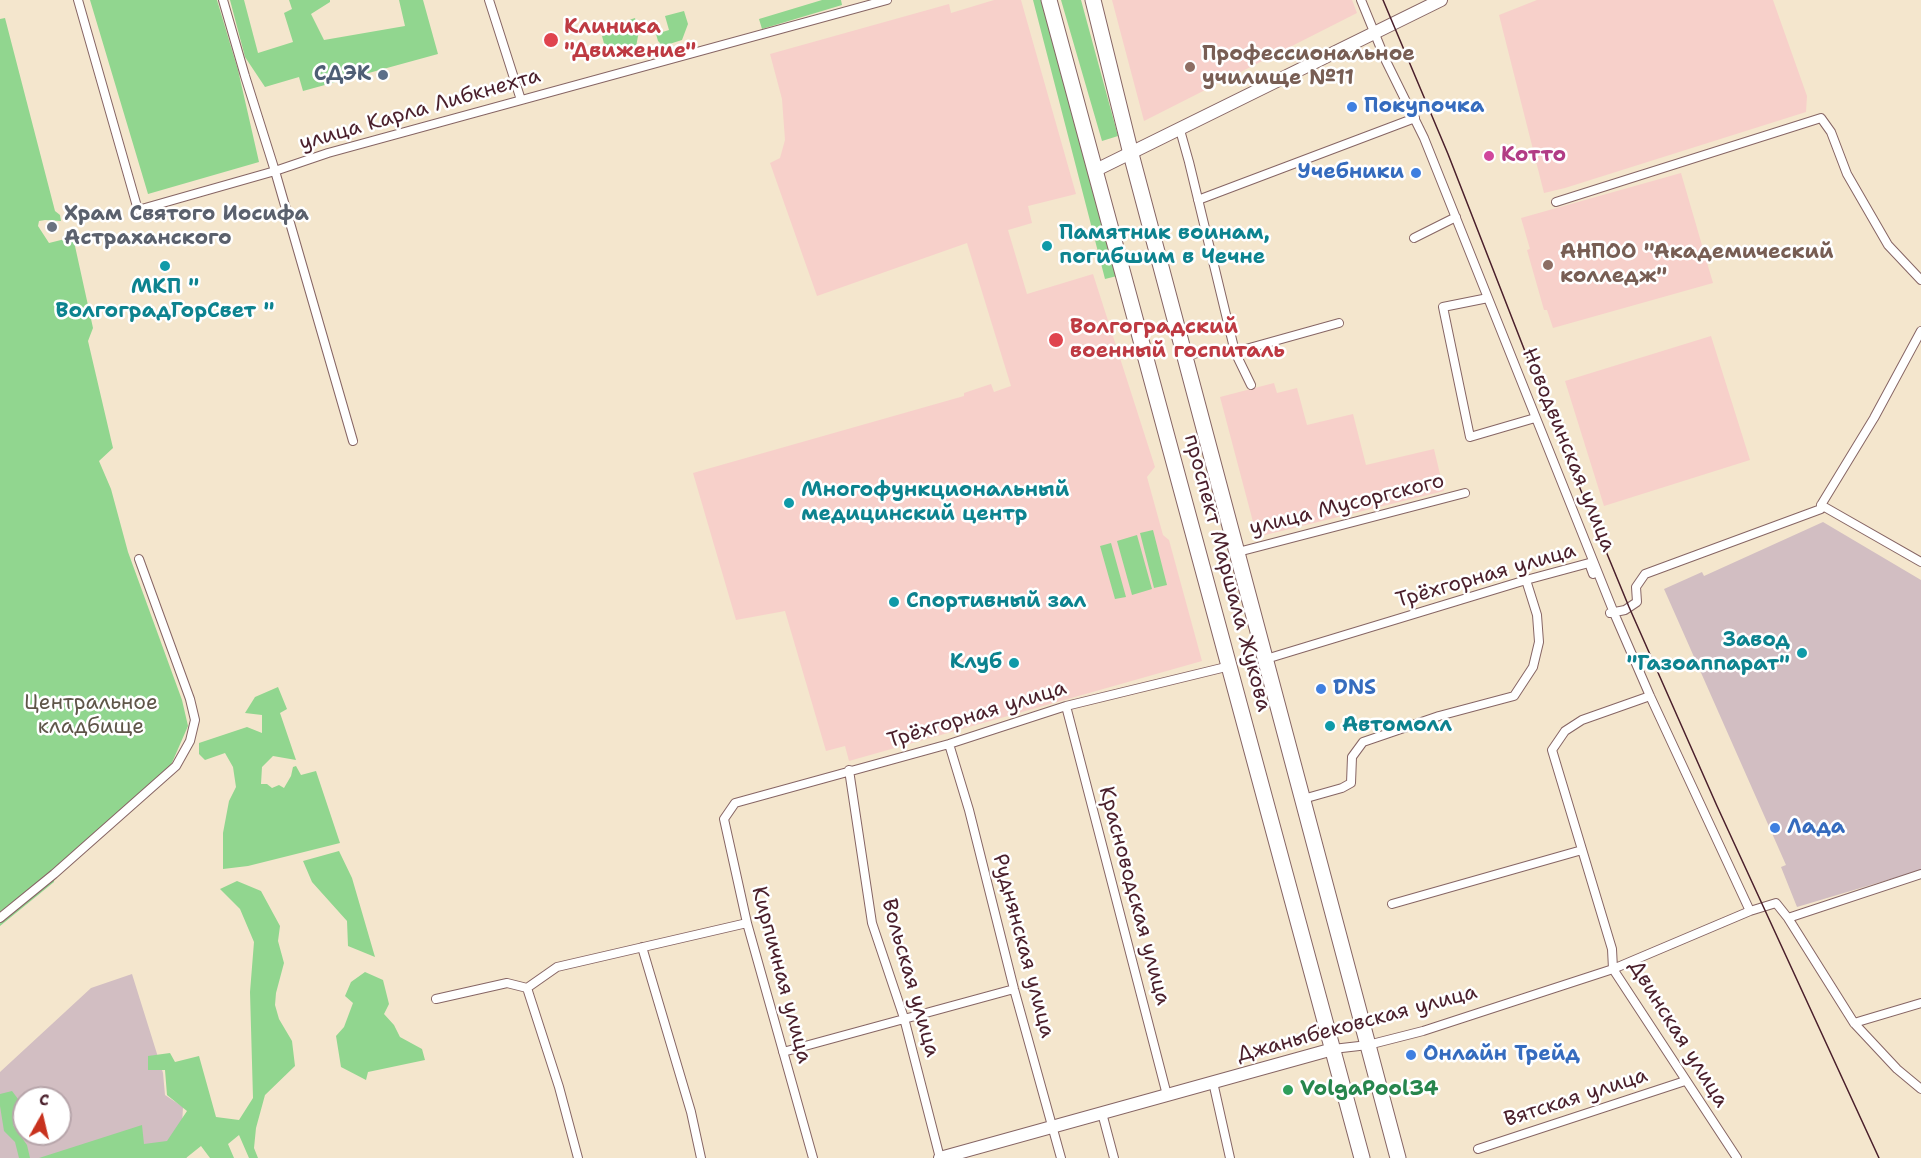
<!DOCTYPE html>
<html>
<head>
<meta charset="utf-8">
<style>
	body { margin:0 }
	#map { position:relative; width:1921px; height:1158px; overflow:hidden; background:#f4e6cd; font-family:"Shantell Sans",sans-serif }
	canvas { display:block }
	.north { position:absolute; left:12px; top:1086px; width:60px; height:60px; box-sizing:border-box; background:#fff; border:2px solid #b7a5aa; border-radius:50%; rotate:8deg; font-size:16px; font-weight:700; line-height:24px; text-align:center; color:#4a1f2b }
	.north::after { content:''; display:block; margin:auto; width:21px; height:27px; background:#c8321e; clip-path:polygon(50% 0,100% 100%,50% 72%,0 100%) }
</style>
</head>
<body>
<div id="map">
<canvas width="1921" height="1158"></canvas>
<div class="north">С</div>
</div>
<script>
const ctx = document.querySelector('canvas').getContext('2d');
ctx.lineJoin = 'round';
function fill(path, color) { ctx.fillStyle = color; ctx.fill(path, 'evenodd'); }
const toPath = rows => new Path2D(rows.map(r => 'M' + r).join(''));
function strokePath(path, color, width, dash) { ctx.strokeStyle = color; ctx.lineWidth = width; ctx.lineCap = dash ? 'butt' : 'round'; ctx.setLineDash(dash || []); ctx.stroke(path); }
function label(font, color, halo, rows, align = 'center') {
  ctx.font = font + ' "Shantell Sans",sans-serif'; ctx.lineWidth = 5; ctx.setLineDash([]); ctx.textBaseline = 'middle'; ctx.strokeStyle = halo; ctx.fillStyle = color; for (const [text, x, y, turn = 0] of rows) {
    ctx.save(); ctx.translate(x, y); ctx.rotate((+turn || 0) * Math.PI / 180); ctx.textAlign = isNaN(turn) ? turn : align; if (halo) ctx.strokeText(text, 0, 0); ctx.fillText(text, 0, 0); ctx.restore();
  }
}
fill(toPath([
	[994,0,1021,0,1076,194,1028,206,1032,223,1008,230,1027,294,1093,274,1155,467,1147,477,1163,535,1169,540,1202,661,849,761,845,746,826,751,785,611,736,620,693,473,964,396,964,393,991,384,994,392,1011,386,967,243,817,296,770,163,780,158,785,140,782,99,770,54,949,4,951,13],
	[1112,0,1352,0,1357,13,1144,121],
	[1537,0,1773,0,1807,96,1806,112,1565,188,1544,193,1499,15],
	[1681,173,1713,283,1553,328,1547,310,1544,310,1527,250,1530,249,1521,218],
	[1711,336,1750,460,1604,506,1565,381],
	[1274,383,1277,393,1297,388,1307,425,1353,414,1366,465,1434,449,1444,491,1257,537,1220,397]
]), '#f7d0ca');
fill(toPath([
	[1823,522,1921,580,1921,870,1797,907,1781,867,1786,865,1664,589,1702,572,1704,576],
	[132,974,163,1073,165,1095,183,1107,181,1143,187,1158,0,1158,0,1072,91,988],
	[24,1098,60,1098,60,1134,24,1134]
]), '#d2bec2');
fill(toPath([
	[90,0,217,0,238,70,259,162,148,194],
	[230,0,244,0,258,53,293,42,284,13,292,9,289,0,330,0,330,2,311,14,324,40,405,26,399,0,423,0,438,54,303,91,299,77,265,87,245,57],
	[822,0,841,0,842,5,762,29,759,19],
	[1033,0,1043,0,1117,276,1105,279],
	[1061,0,1081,0,1118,136,1102,141],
	[684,11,688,24,682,40,663,46,658,41,656,34,669,30,665,16],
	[5,18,55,211,60,215,61,221,45,220,39,221,38,226,49,243,73,237,93,328,88,341,113,448,99,461,111,489,128,552,182,700,188,726,171,765,55,868,54,882,0,926,0,19],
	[635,18,637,26,640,25,636,47,607,55,602,36,631,29,629,20],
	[1153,530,1167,585,1154,588,1140,533],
	[1137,535,1152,589,1132,595,1117,541],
	[1111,543,1126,597,1115,599,1100,546],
	[278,687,287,709,280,713,296,760,273,756,262,767,261,784,267,784,272,788,279,785,284,788,291,776,293,767,296,766,301,775,316,771,340,843,248,866,223,869,223,833,229,801,236,787,233,767,225,753,205,760,199,754,199,743,247,727,262,733,262,715,245,713,255,697],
	[339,851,352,878,375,957,348,946,347,921,312,882,303,861],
	[237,881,261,891,280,926,278,941,284,963,276,993,275,1005,279,1019,292,1041,295,1066,265,1095,256,1128,254,1148,258,1158,249,1158,239,1135,228,1144,234,1158,210,1158,201,1146,186,1158,39,1158,142,1125,144,1144,167,1141,187,1111,167,1095,165,1070,148,1070,148,1056,170,1053,175,1062,199,1056,216,1117,239,1120,253,1098,250,992,254,942,240,909,220,889],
	[365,972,383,980,389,1004,384,1014,394,1025,400,1037,422,1049,425,1060,368,1072,366,1080,341,1067,336,1036,344,1027,353,1003,345,996,351,982],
	[12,1091,24,1107,24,1116,13,1125,27,1145,30,1158,19,1158,15,1142,4,1131,0,1106,0,1094]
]), '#91d68f');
const street = toPath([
	[78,0,138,210,275,171,328,153,887,0],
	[223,0,245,76,275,171,353,441],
	[489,0,521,100],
	[1361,0,1386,61,1424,138,1614,613,1650,696,1750,911],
	[1180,130,1189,162,1235,352,1251,385],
	[1198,200,1415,118],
	[1556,202,1821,118,1831,132,1847,174,1888,245,1921,280],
	[1414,238,1456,217],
	[1488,298,1443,307,1470,437,1535,418],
	[1185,356,1211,350,1235,352,1339,323],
	[1821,505,1874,418,1921,331],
	[1238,552,1465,493],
	[1610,613,1625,610,1637,602,1636,587,1645,574,1821,509,1821,505,1921,562],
	[1266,659,1526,580,1589,563,1593,574],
	[1650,696,1582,720,1565,731,1552,750,1612,949,1613,969,1737,1158],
	[1066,706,1167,1095],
	[949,744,969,810,1014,989,1061,1158],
	[849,770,872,923,904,1018,940,1158],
	[1303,799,1342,788,1351,783,1352,757,1363,742,1439,716,1514,696,1533,667,1539,642,1537,615,1526,580],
	[1392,904,1582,850],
	[0,918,54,874,176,766,190,741,195,720,190,699,139,559],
	[1788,918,1921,874],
	[642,947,691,1112,701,1158],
	[527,988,559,1087,578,1158],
	[436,999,507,983,527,988,557,967,747,923],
	[1854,1023,1921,1003],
	[1333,1049,1368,1045,1423,1031,1613,969,1750,911,1776,903,1788,918,1854,1023,1897,1069,1921,1089],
	[783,1052,1014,989],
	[1213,1082,1230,1158],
	[1102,1113,1114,1158],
	[1478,1149,1685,1081],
	[813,1158,747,923,724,819,735,803,949,744,1066,706,1230,666]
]);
const secondary = toPath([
	[1096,170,1441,0],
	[940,1158,1333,1049]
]);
const highway = toPath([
	[1049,0,1362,1158],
	[1093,0,1131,154,1398,1158]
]);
strokePath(street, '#866564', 10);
strokePath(secondary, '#866564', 14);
strokePath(highway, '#866564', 17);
strokePath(street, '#fff', 8);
strokePath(secondary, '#fff', 12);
strokePath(highway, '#fff', 15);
strokePath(toPath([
	[1383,0,1448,154,1551,418,1629,607,1717,806,1879,1158]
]), '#4a1f2b', 1.5);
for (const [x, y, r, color] of [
	[551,40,8,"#e0444e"],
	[1190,67,6,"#8d6e63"],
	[383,75,6,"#5c6f8a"],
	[1352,107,6,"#3f7fe0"],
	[1489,156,6,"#d1479c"],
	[1416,173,6,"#3f7fe0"],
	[52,227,6,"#6b7280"],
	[1047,246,6,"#0f9aa8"],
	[1548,265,6,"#8d6e63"],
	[165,266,6,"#0f9aa8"],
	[1056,340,8,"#e0444e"],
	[789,503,6,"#0f9aa8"],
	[894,602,6,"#0f9aa8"],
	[1802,653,6,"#0f9aa8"],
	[1014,663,6,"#0f9aa8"],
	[1321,689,6,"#3f7fe0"],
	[1330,726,6,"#0f9aa8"],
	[1775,828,6,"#3f7fe0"],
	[1411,1055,6,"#3f7fe0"],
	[1288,1090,6,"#2e9e5b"]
]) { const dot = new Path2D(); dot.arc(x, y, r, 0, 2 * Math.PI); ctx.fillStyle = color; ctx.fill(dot); strokePath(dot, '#fff', 2); }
label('bold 21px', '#be3a42', '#fff', [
	["Клиника",564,28],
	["\"Движение\"",564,52],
	["Волгоградский",1070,328],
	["военный госпиталь",1070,352]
], 'left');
label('bold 21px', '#785e54', '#fff', [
	["Профессиональное",1202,55],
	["училище №11",1202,79],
	["АНПОО \"Академический",1560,253],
	["колледж\"",1560,277]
], 'left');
label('bold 21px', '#4e5e75', '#fff', [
	["СДЭК",371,75]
], 'right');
label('bold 21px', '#366cbe', '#fff', [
	["Покупочка",1364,107],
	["Учебники",1404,173,"right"],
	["DNS",1333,689],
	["Лада",1787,828],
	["Онлайн Трейд",1423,1055]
], 'left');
label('21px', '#4a1f2b', '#fff', [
	["улица Карла Либкнехта",420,110,-16],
	["Новодвинская улица",1568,450,68],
	["улица Мусоргского",1347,505,-14],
	["проспект Маршала Жукова",1227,573,75],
	["Трёхгорная улица",1486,576,-16],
	["Трёхгорная улица",977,715,-17],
	["Красноводская улица",1134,896,75],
	["Руднянская улица",1023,946,75],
	["Кирпичная улица",781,975,75],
	["Вольская улица",910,978,74],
	["Джаныбековская улица",1357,1024,-15],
	["Двинская улица",1678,1034,58],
	["Вятская улица",1576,1098,-18]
]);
label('bold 21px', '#b23c85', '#fff', [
	["Котто",1501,156]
], 'left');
label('bold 21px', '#5b616d', '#fff', [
	["Храм Святого Иосифа",64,215],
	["Астраханского",64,239]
], 'left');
label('bold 21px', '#0d838f', '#fff', [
	["Памятник воинам,",1059,234],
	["погибшим в Чечне",1059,258],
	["МКП \"",165,288,"center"],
	["ВолгоградГорСвет \"",165,312,"center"],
	["Многофункциональный",801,491],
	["медицинский центр",801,515],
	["Спортивный зал",906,602],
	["Завод",1790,641,"right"],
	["\"Газоаппарат\"",1790,665,"right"],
	["Клуб",1002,663,"right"],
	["Автомолл",1342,726]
], 'left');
label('21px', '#5f5649', '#fff', [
	["Центральное",91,704],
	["кладбище",91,728]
]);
label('bold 21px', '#27864d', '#fff', [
	["VolgaPool34",1300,1090]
], 'left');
</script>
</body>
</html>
